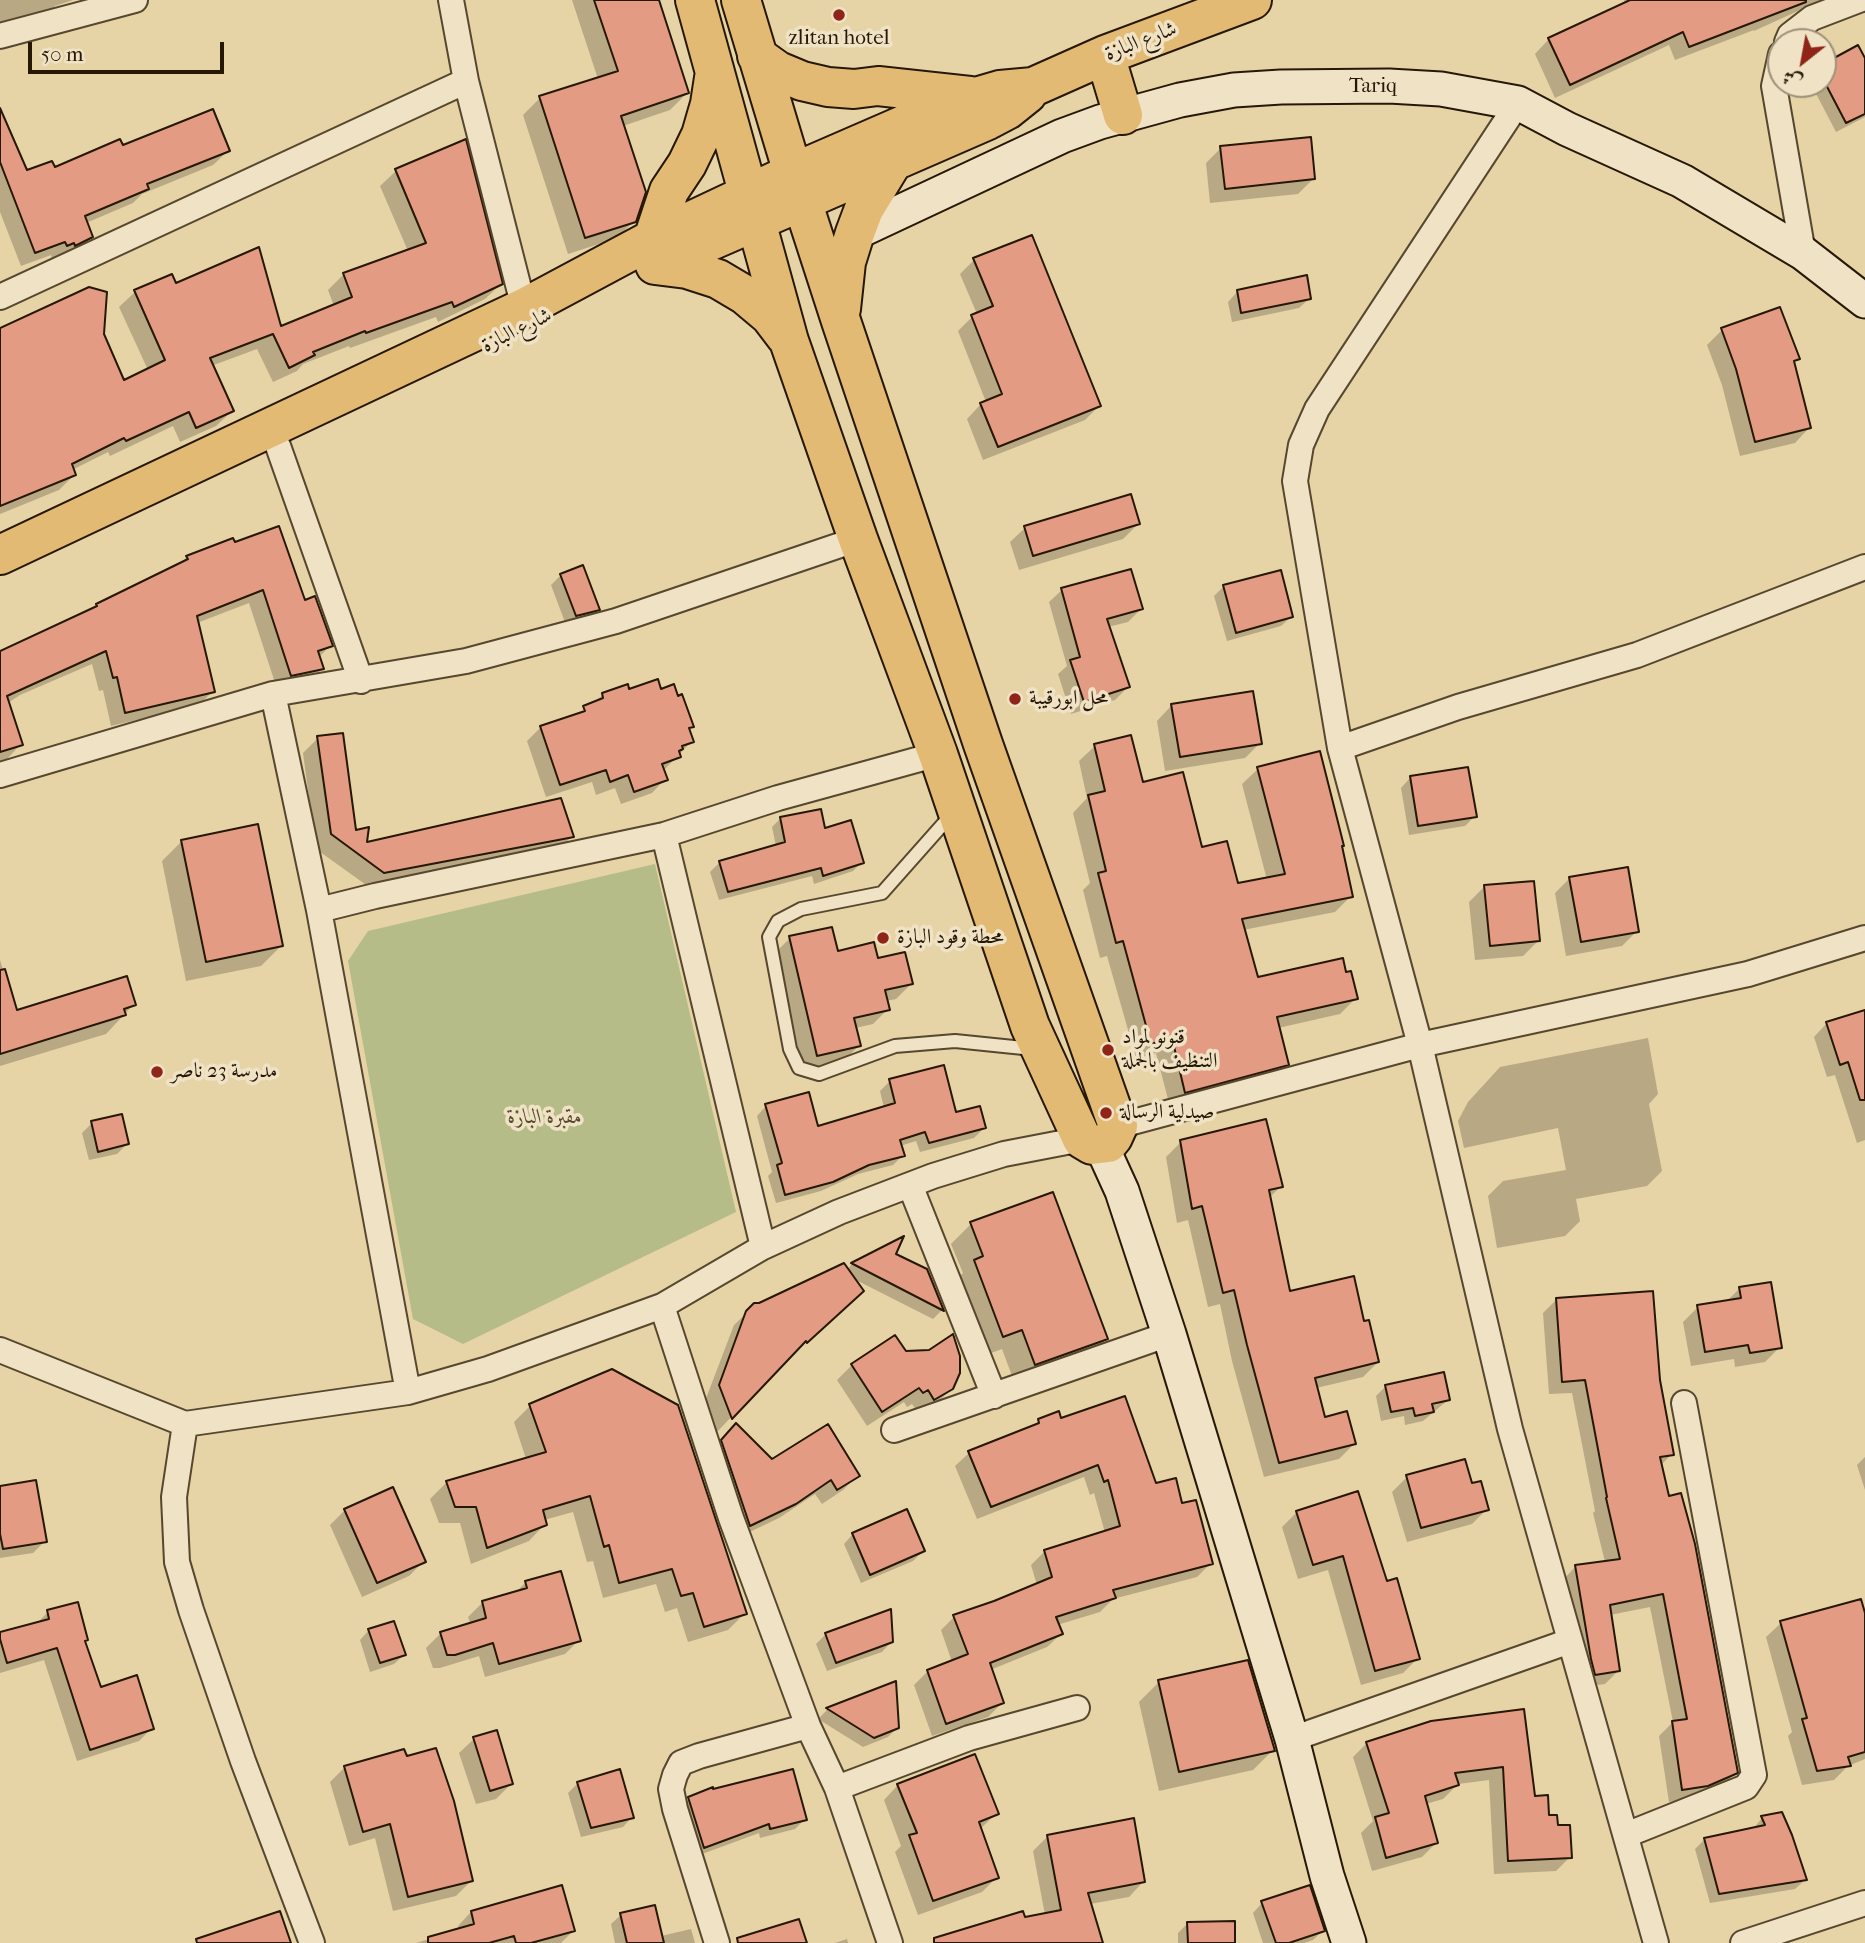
<!DOCTYPE html>
<html>
<head>
<meta charset="utf-8">
<style>
	body { margin:0 }
	#map { position:relative; width:1865px; height:1943px; overflow:hidden; background:#e6d3a6; font-family:"IM FELL French Canon",Amiri,serif }
	canvas { display:block }
	.north { position:absolute; left:1767px; top:28px; width:70px; height:70px; box-sizing:border-box; background:#efe2c5; border:2px solid #9f9179; border-radius:50%; rotate:211deg; font-size:19px; font-weight:700; line-height:28px; text-align:center; color:#271806 }
	.north::after { content:''; display:block; margin:auto; width:24px; height:32px; background:#8f2418; clip-path:polygon(50% 0,100% 100%,50% 72%,0 100%) }
	.scale { position:absolute; left:28px; top:42px; width:196px; height:32px; box-sizing:border-box; border:4px solid #271806; border-top:0; padding-left:9px; font-size:21px; line-height:24px; white-space:nowrap; color:#271806; -webkit-text-stroke:5px #efe2c5; paint-order:stroke }
</style>
</head>
<body>
<div id="map">
<canvas width="1865" height="1943"></canvas>
<div class="north">ش</div>
<div class="scale">50 m</div>
</div>
<script>
const ctx = document.querySelector('canvas').getContext('2d');
ctx.lineJoin = 'round';
function fill(path, color) { ctx.fillStyle = color; ctx.fill(path, 'evenodd'); }
const toPath = rows => new Path2D(rows.map(r => 'M' + r).join(''));
function strokePath(path, color, width, dash) { ctx.strokeStyle = color; ctx.lineWidth = width; ctx.lineCap = dash ? 'butt' : 'round'; ctx.setLineDash(dash || []); ctx.stroke(path); }
function label(font, color, halo, rows, align = 'center') {
  ctx.font = font + ' "IM FELL French Canon",Amiri,serif'; ctx.lineWidth = 7; ctx.setLineDash([]); ctx.textBaseline = 'middle'; ctx.strokeStyle = halo; ctx.fillStyle = color; for (const [text, x, y, turn = 0] of rows) {
    ctx.save(); ctx.translate(x, y); ctx.rotate((+turn || 0) * Math.PI / 180); ctx.textAlign = isNaN(turn) ? turn : align; if (halo) ctx.strokeText(text, 0, 0); ctx.fillText(text, 0, 0); ctx.restore();
  }
}
fill(toPath([
	[655,864,736,1212,463,1344,413,1319,348,961,368,931]
]), '#b5bc87');
fill(toPath([
	[0,0,73,0,55,6,46,15,0,26],
	[572,0,657,0,687,93,670,110,623,126,634,221,617,238,568,254,523,115,540,98,598,79],
	[1624,0,1822,0,1754,31,1754,30,1675,60,1669,45,1555,98,1535,54,1549,39,1626,4],
	[1865,62,1865,117,1836,132,1811,84,1823,84,1823,66],
	[0,111,26,173,54,169,122,147,228,151,213,165,142,194,133,203,86,223,91,237,77,251,52,259,51,255,21,266,0,212],
	[1221,148,1313,179,1298,194,1210,203,1206,163],
	[396,171,501,284,485,299,438,322,436,317,350,348,349,346,303,364,297,371,273,382,257,349,211,366,232,411,216,426,180,442,173,426,110,456,108,452,72,470,74,475,59,490,0,514,0,333,102,334,123,382,148,370,119,307,135,292,175,285,280,328,334,306,328,290,344,274,408,251,380,186],
	[974,260,1099,406,1085,420,983,460,967,419,981,404,986,402,958,331,972,317,977,314,960,274],
	[1237,292,1309,299,1299,308,1232,322,1228,302],
	[1722,330,1797,358,1793,363,1809,428,1795,443,1740,456,1722,385,1707,345],
	[1138,524,1123,539,1019,570,1010,542,1025,528],
	[187,557,303,602,331,645,318,658,322,669,308,683,277,689,249,603,197,623,213,691,199,705,111,726,103,690,99,691,92,664,20,695,8,703,21,744,7,759,0,761,0,653,91,611,97,605,180,565],
	[561,575,598,609,588,619,566,625,551,585],
	[1224,586,1291,617,1281,626,1227,641,1214,596],
	[1062,590,1141,609,1128,622,1108,627,1128,687,1115,700,1071,714,1058,674,1067,666,1049,602],
	[660,691,692,727,688,730,692,741,663,771,665,779,652,793,621,804,615,788,596,795,592,782,546,797,527,741,541,727,575,716,603,695],
	[1171,706,1260,743,1245,758,1165,771,1157,721],
	[318,738,355,833,365,844,572,836,558,851,369,887,316,849,303,753],
	[1095,746,1141,784,1237,886,1267,880,1242,784,1258,769,1341,847,1351,896,1335,912,1243,930,1256,979,1356,998,1340,1014,1278,1028,1287,1064,1271,1080,1170,1107,1156,1053,1136,1058,1107,956,1100,958,1083,890,1090,883,1073,813,1087,798,1079,761],
	[1410,778,1475,816,1465,826,1409,835,1401,788],
	[781,818,823,830,862,862,853,871,814,884,812,876,719,900,710,872,719,863,776,846,772,827],
	[182,841,281,946,261,966,186,981,162,861],
	[1570,878,1637,931,1622,946,1566,956,1555,893],
	[1484,887,1538,941,1523,956,1475,960,1469,902],
	[790,938,837,953,876,960,911,984,896,999,886,1001,888,1009,873,1024,855,1028,859,1046,844,1060,802,1070,775,953],
	[0,960,16,1012,134,1004,106,1034,0,1066],
	[1865,1012,1865,1140,1857,1143,1835,1075,1827,1077,1814,1037,1827,1023],
	[1648,1038,1658,1094,1649,1104,1662,1171,1647,1186,1576,1199,1580,1221,1565,1236,1497,1248,1488,1196,1503,1181,1566,1170,1558,1128,1464,1148,1458,1121,1468,1102,1500,1067],
	[890,1081,984,1128,974,1138,920,1152,916,1141,900,1146,903,1155,893,1165,858,1174,821,1191,776,1203,768,1176,772,1172,757,1116,766,1106,817,1128,884,1108,880,1091],
	[92,1123,127,1144,117,1154,89,1160,82,1133],
	[1181,1142,1281,1186,1269,1198,1289,1293,1363,1323,1378,1362,1363,1377,1316,1388,1324,1419,1354,1444,1339,1459,1264,1477,1232,1361,1220,1304,1208,1307,1188,1220,1177,1223,1166,1157],
	[971,1224,1106,1339,1086,1359,1015,1384,1002,1349,983,1356,955,1281,963,1273,951,1244],
	[901,1240,894,1255,926,1270,942,1310,933,1319,852,1278,846,1306,791,1356,790,1355,717,1432,705,1401,734,1325,755,1305,847,1270,852,1264],
	[1740,1288,1780,1347,1765,1362,1735,1367,1734,1359,1691,1366,1683,1322,1698,1307,1726,1302],
	[1556,1300,1658,1380,1672,1454,1660,1466,1734,1774,1721,1788,1694,1799,1669,1802,1659,1736,1673,1722,1650,1607,1610,1615,1618,1671,1605,1684,1582,1687,1563,1580,1576,1566,1605,1562,1593,1513,1595,1511,1572,1393,1549,1394,1543,1313],
	[905,1352,952,1388,936,1404,919,1414,912,1404,907,1407,904,1402,867,1426,837,1380,852,1365],
	[1386,1386,1448,1400,1423,1421,1405,1425,1404,1416,1381,1421,1376,1396],
	[1439,1401,1439,1404,1424,1407],
	[530,1406,745,1613,728,1630,688,1642,677,1608,665,1612,656,1584,603,1598,593,1561,587,1562,573,1512,544,1520,545,1524,529,1541,471,1564,460,1523,439,1523,430,1499,447,1482,526,1459,514,1422],
	[1060,1420,1181,1506,1211,1563,1197,1577,1113,1599,1100,1612,1057,1625,1061,1634,1047,1647,990,1670,1002,1703,988,1717,932,1736,914,1685,928,1671,952,1662,941,1630,954,1617,1037,1585,1031,1565,1045,1551,1105,1533,1094,1493,1090,1495,1084,1477,977,1519,955,1466,969,1453,1032,1427,1039,1421],
	[721,1440,771,1461,858,1475,843,1490,822,1504,815,1494,779,1518,735,1539,707,1456],
	[1865,1457,1865,1490,1857,1465],
	[1407,1477,1471,1485,1487,1509,1472,1524,1407,1542,1392,1492],
	[0,1488,45,1541,33,1553,0,1558],
	[345,1510,424,1561,409,1576,362,1597,330,1525],
	[1297,1512,1385,1583,1418,1658,1403,1673,1361,1685,1328,1570,1298,1579,1282,1527],
	[853,1534,923,1551,913,1561,861,1583,844,1544],
	[526,1582,579,1640,565,1654,485,1677,479,1656,440,1668,433,1668,426,1648,440,1634,471,1625,468,1617,482,1603,514,1594],
	[48,1612,83,1642,100,1689,152,1728,139,1741,77,1761,44,1660,0,1673,0,1634,35,1625],
	[1865,1619,1865,1759,1848,1766,1834,1780,1802,1785,1788,1736,1792,1732,1766,1637,1781,1623],
	[369,1630,404,1655,394,1664,370,1672,360,1640],
	[826,1634,891,1642,882,1652,827,1671,816,1644],
	[1159,1682,1273,1750,1253,1770,1159,1791,1139,1702],
	[894,1684,898,1727,888,1737,863,1747,818,1719,827,1710],
	[1523,1711,1534,1797,1556,1827,1570,1857,1556,1871,1494,1874,1489,1780,1458,1784,1443,1799,1426,1804,1436,1843,1422,1857,1372,1871,1361,1833,1373,1821,1353,1757,1367,1743],
	[474,1739,511,1784,496,1799,476,1804,459,1753],
	[405,1759,471,1881,456,1896,393,1911,375,1838,349,1846,330,1782,345,1767],
	[578,1783,632,1817,623,1827,581,1837,568,1793],
	[898,1785,997,1813,980,1829,997,1877,982,1892,918,1915,895,1852,901,1846,884,1800],
	[689,1798,805,1819,795,1829,760,1838,759,1833,694,1857,679,1808],
	[1762,1818,1805,1880,1795,1889,1710,1903,1695,1849,1705,1839,1753,1829],
	[1048,1836,1143,1882,1129,1897,1090,1904,1101,1943,953,1943,1023,1919,1045,1915,1033,1851],
	[1262,1903,1323,1930,1313,1940,1304,1943,1263,1943,1253,1913],
	[471,1912,573,1931,561,1943,416,1943,459,1930,458,1926],
	[621,1915,661,1936,691,1929,695,1943,615,1943,611,1924],
	[1188,1923,1233,1943,1178,1943,1178,1933],
	[847,1939,848,1943,835,1943]
]), '#0003');
const building = toPath([
	[594,0,659,0,689,93,621,116,646,192,636,222,585,238,539,96,618,71,594,0],
	[1630,0,1806,0,1806,2,1689,47,1683,32,1570,85,1548,38,1630,0],
	[1858,45,1865,58,1865,114,1846,123,1823,79,1823,64,1858,45],
	[0,108,27,170,52,161,55,167,120,139,123,145,213,109,230,151,147,184,149,189,85,216,93,237,75,246,74,243,67,246,65,242,35,253,0,162,0,108],
	[1311,137,1315,179,1225,189,1220,146,1311,137],
	[466,139,503,284,454,307,452,302,366,333,365,331,313,352,315,355,289,368,273,334,210,358,234,411,196,428,189,412,126,441,124,438,72,464,76,475,0,506,0,328,89,287,107,292,104,334,124,380,165,360,134,290,172,274,176,283,259,247,281,326,352,297,343,273,426,243,395,169,466,139],
	[1032,235,1101,406,998,447,980,403,1002,394,971,315,993,306,973,258,1032,235],
	[1307,275,1311,299,1241,313,1237,290,1307,275],
	[1780,307,1800,359,1794,361,1811,428,1755,442,1736,369,1721,328,1780,307],
	[1131,494,1140,524,1033,556,1024,526,1131,494],
	[279,526,305,600,315,596,333,646,318,651,324,669,291,676,263,590,197,616,215,692,125,713,117,677,113,678,106,651,7,696,23,745,0,752,0,651,97,606,96,604,188,559,186,556,233,538,235,542,279,526],
	[583,565,600,610,576,616,560,574,583,565],
	[1131,569,1143,609,1107,619,1130,687,1084,702,1070,660,1080,657,1061,588,1131,569],
	[1281,570,1293,617,1236,633,1223,585,1281,570],
	[658,679,661,689,674,684,678,696,682,694,694,727,689,728,694,742,682,746,683,749,679,751,681,757,662,764,668,780,634,792,628,775,610,782,606,770,560,785,540,726,585,711,583,706,603,698,602,693,628,684,629,689,658,679],
	[1253,691,1262,744,1180,757,1171,704,1253,691],
	[343,733,356,830,369,827,367,842,561,798,574,837,384,873,331,834,317,736,343,733],
	[1131,735,1143,782,1183,772,1202,847,1227,841,1238,883,1285,874,1257,767,1320,751,1344,846,1342,846,1353,897,1242,919,1258,977,1343,958,1346,972,1351,971,1358,999,1277,1017,1289,1065,1185,1093,1172,1038,1151,1044,1123,941,1116,943,1098,873,1106,871,1088,795,1105,791,1094,744,1131,735],
	[1468,767,1477,817,1418,826,1410,776,1468,767],
	[821,809,825,828,851,820,864,863,823,876,821,868,728,892,719,861,785,842,780,817,821,809],
	[258,824,283,946,206,962,181,840,258,824],
	[1628,867,1639,932,1581,942,1569,877,1628,867],
	[1534,881,1540,941,1490,946,1484,885,1534,881],
	[832,927,838,951,874,942,878,958,905,952,913,984,885,990,890,1010,854,1018,861,1046,817,1056,789,936,832,927],
	[5,969,17,1010,127,976,136,1005,124,1009,126,1015,0,1054,0,970,5,969],
	[1865,1010,1865,1100,1860,1100,1848,1062,1840,1065,1826,1022,1865,1010],
	[944,1065,956,1112,980,1106,986,1128,929,1143,925,1132,900,1140,905,1156,869,1165,833,1182,785,1195,777,1165,782,1163,765,1104,809,1092,818,1126,895,1103,889,1079,944,1065],
	[122,1114,129,1144,98,1152,91,1121,122,1114],
	[1266,1119,1283,1187,1269,1190,1290,1291,1354,1276,1364,1321,1369,1320,1379,1362,1315,1378,1325,1417,1347,1411,1356,1444,1279,1463,1247,1345,1234,1290,1223,1293,1202,1206,1192,1209,1180,1140,1266,1119],
	[1053,1192,1108,1339,1035,1365,1022,1330,1003,1337,974,1260,983,1256,970,1222,1053,1192],
	[904,1236,896,1254,927,1269,944,1311,851,1263,904,1236],
	[844,1263,864,1291,807,1343,806,1341,732,1419,719,1385,746,1311,754,1303,759,1303,844,1263],
	[1771,1282,1782,1348,1750,1353,1748,1345,1705,1352,1697,1305,1741,1298,1739,1287,1771,1282],
	[1653,1291,1660,1380,1674,1455,1660,1457,1669,1496,1681,1493,1695,1544,1738,1773,1708,1786,1682,1790,1672,1721,1687,1719,1663,1594,1610,1605,1620,1671,1595,1675,1591,1659,1575,1565,1620,1559,1606,1498,1607,1497,1585,1380,1562,1382,1556,1298,1653,1291],
	[953,1334,960,1356,960,1373,953,1389,934,1400,928,1390,923,1393,919,1388,882,1412,851,1364,895,1335,906,1351,929,1350,953,1334],
	[612,1369,678,1405,747,1614,704,1627,693,1593,681,1596,672,1569,619,1583,609,1545,604,1547,590,1496,543,1510,547,1525,487,1548,476,1507,455,1507,446,1481,546,1452,529,1404,612,1369],
	[1444,1372,1450,1400,1432,1404,1434,1412,1415,1416,1413,1408,1391,1412,1385,1385,1444,1372],
	[1125,1396,1156,1483,1176,1478,1182,1503,1196,1500,1213,1564,1113,1590,1116,1598,1056,1617,1063,1634,990,1663,1004,1703,946,1724,927,1670,968,1654,953,1615,994,1601,1052,1577,1044,1550,1120,1526,1108,1480,1104,1482,1098,1465,991,1507,968,1451,1039,1423,1038,1419,1059,1411,1061,1418,1125,1396],
	[736,1423,772,1459,828,1424,860,1476,837,1490,831,1480,796,1504,750,1526,721,1440,736,1423],
	[1465,1459,1472,1483,1481,1481,1489,1510,1421,1528,1406,1475,1465,1459],
	[36,1480,47,1542,3,1549,0,1534,0,1486,36,1480],
	[393,1487,426,1562,377,1583,344,1509,393,1487],
	[1358,1491,1387,1581,1397,1578,1420,1659,1375,1671,1343,1556,1313,1565,1296,1511,1358,1491],
	[907,1509,925,1551,870,1575,852,1533,907,1509],
	[561,1571,581,1641,499,1664,493,1643,455,1655,447,1655,440,1632,486,1618,482,1601,527,1588,525,1581,561,1571],
	[1861,1599,1865,1613,1865,1752,1848,1757,1851,1766,1817,1771,1802,1719,1807,1718,1780,1621,1861,1599],
	[78,1602,88,1640,85,1641,101,1687,137,1675,154,1729,90,1750,57,1648,7,1663,0,1639,0,1632,49,1619,47,1610,78,1602],
	[891,1609,893,1642,836,1663,825,1633,891,1609],
	[394,1621,406,1655,380,1663,368,1629,394,1621],
	[1248,1660,1275,1751,1179,1772,1158,1680,1248,1660],
	[896,1681,899,1728,874,1738,826,1708,896,1681],
	[1524,1709,1535,1796,1548,1795,1549,1815,1557,1815,1558,1825,1570,1825,1572,1858,1508,1861,1503,1767,1455,1773,1459,1785,1425,1796,1438,1843,1386,1858,1375,1817,1389,1813,1366,1742,1431,1721,1524,1709],
	[497,1730,513,1784,490,1791,473,1737,497,1730],
	[436,1748,454,1801,473,1881,408,1897,390,1824,363,1832,344,1766,404,1749,407,1756,436,1748],
	[975,1754,999,1814,979,1822,999,1878,933,1901,909,1835,917,1833,897,1784,975,1754],
	[620,1769,634,1818,591,1828,577,1782,620,1769],
	[793,1769,807,1820,770,1829,769,1824,704,1848,688,1797,713,1787,713,1789,793,1769],
	[1782,1812,1792,1835,1807,1880,1719,1894,1704,1838,1765,1825,1761,1816,1782,1812],
	[1134,1818,1145,1882,1088,1893,1103,1943,934,1943,934,1938,1023,1911,1025,1917,1061,1910,1047,1835,1134,1818],
	[562,1885,575,1931,531,1943,516,1943,514,1936,489,1943,428,1943,428,1937,474,1924,471,1911,562,1885],
	[1310,1885,1325,1931,1289,1943,1276,1943,1261,1901,1310,1885],
	[655,1905,664,1943,627,1943,620,1913,655,1905],
	[280,1911,291,1943,197,1943,196,1939,280,1911],
	[799,1919,807,1943,738,1943,737,1938,799,1919],
	[1235,1921,1235,1943,1188,1943,1187,1922,1235,1921]
]);
fill(building, '#e39b83');
strokePath(building, '#271806', 2);
const lane = toPath([
	[952,814,882,893,801,909,778,921,769,937,790,1049,799,1068,819,1074,895,1046,955,1041,1033,1049]
]);
const street = toPath([
	[451,0,466,81,524,308],
	[0,36,135,0],
	[1787,42,1790,35,1812,18,1859,0],
	[1781,54,1774,86,1803,253],
	[1518,103,1317,409,1301,445,1295,481,1340,748,1420,1045,1510,1429,1656,1943],
	[0,297,466,81],
	[278,446,361,681],
	[273,694,319,910,375,896,664,835,778,798,938,754],
	[1340,748,1458,707,1637,655,1865,567],
	[0,775,273,694,466,661,616,621,858,539],
	[664,835,763,1247],
	[319,910,408,1392],
	[1118,1126,1420,1045,1748,974,1865,938],
	[910,1185,994,1396],
	[662,1306,731,1518,808,1726,699,1756,681,1763,675,1775,671,1789,675,1809,717,1943],
	[0,1350,185,1424,408,1392,488,1369,662,1306,763,1247,839,1212,933,1176,1004,1154,1082,1139],
	[185,1424,174,1497,177,1562,191,1610,243,1761,312,1943],
	[894,1430,1169,1334],
	[808,1726,837,1788],
	[1292,1739,1570,1641],
	[1626,1835,1746,1787,1754,1775,1684,1403],
	[890,1943,837,1788,969,1738,1077,1708],
	[1743,1943,1865,1903]
]);
const secondary = toPath([
	[855,233,1062,136,1100,122,1180,100,1234,90,1281,87,1389,86,1441,89,1518,103,1567,129,1682,181,1803,253,1865,301],
	[1101,1145,1122,1191,1169,1334,1292,1739,1327,1876,1349,1943]
]);
const primary = toPath([
	[695,0,789,341,858,539,938,754,1030,1026,1082,1139,1092,1145,1108,1143,1113,1137,1118,1126,983,744,841,321,793,173,741,0],
	[1105,55,1123,115],
	[757,56,778,71,802,81,828,87,854,89,878,86,970,96],
	[653,239,669,191,687,164,701,135,710,104,714,78],
	[669,259,988,120,1007,110,1027,94],
	[655,265,687,269,718,279,745,295,770,316,786,337],
	[841,309,846,262,855,233,864,209,892,163],
	[0,555,524,308,653,239,793,173,952,104,1000,90,1033,87,1105,55,1252,0]
]);
strokePath(lane, '#57472e', 16);
strokePath(street, '#57472e', 28);
strokePath(secondary, '#271806', 37);
strokePath(primary, '#271806', 42);
strokePath(lane, '#efe2c5', 12);
strokePath(street, '#efe2c5', 24);
strokePath(secondary, '#efe2c5', 33);
strokePath(primary, '#e3ba73', 38);
for (const [x, y, r, color] of [
	[839,15,7,"#8f2418"],
	[1015,699,7,"#8f2418"],
	[883,938,7,"#8f2418"],
	[1108,1050,7,"#8f2418"],
	[157,1072,7,"#8f2418"],
	[1106,1113,7,"#8f2418"]
]) { const dot = new Path2D(); dot.arc(x, y, r, 0, 2 * Math.PI); ctx.fillStyle = color; ctx.fill(dot); strokePath(dot, '#efe2c5', 2.5); }
label('21px', '#271806', '#efe2c5', [
	["zlitan hotel",839,39,"center"],
	["محل ابورقيبة",1029,699],
	["محطة وقود البازة",897,938],
	["قنونو لمواد",1122,1038],
	["التنظيف بالجملة",1122,1062],
	["مدرسة 23 ناصر",171,1072],
	["صيدلية الرسالة",1120,1113]
], 'left');
label('21px', '#271806', '#efe2c5', [
	["شارع البازة",1141,42,-21],
	["Tariq",1373,87],
	["شارع البازة",517,331,-26]
]);
label('italic 21px', '#52492d', '#efe2c5', [
	["مقبرة البازة",545,1118]
]);
</script>
</body>
</html>
